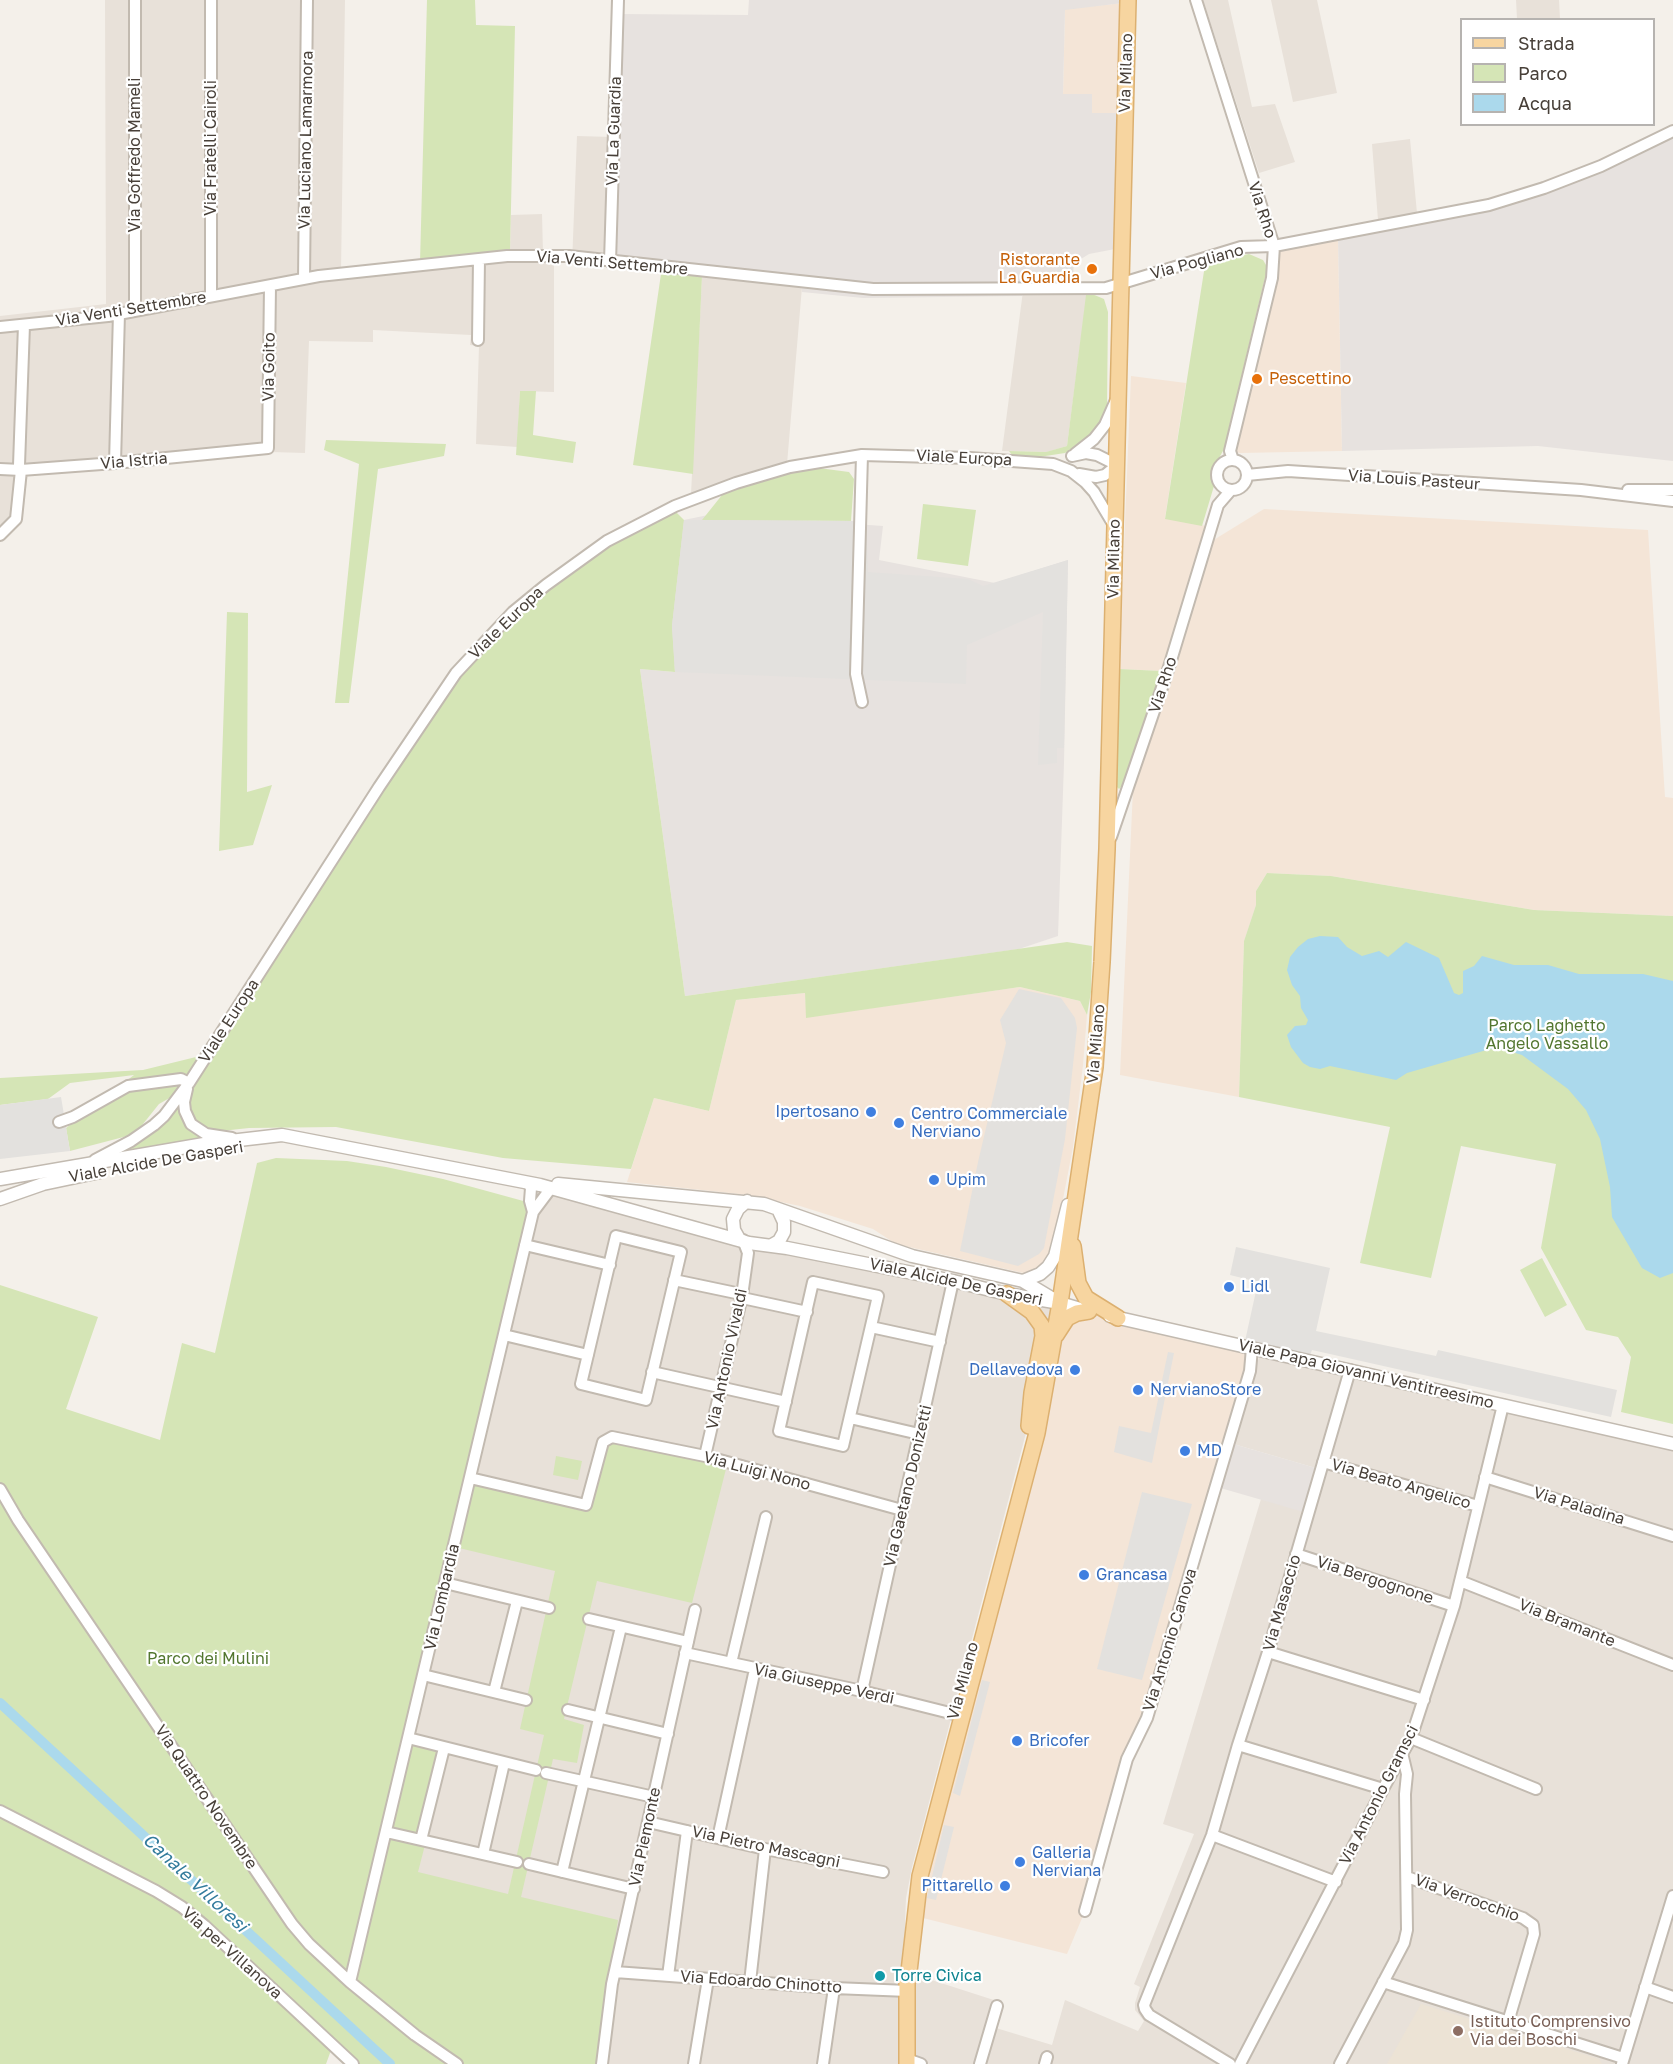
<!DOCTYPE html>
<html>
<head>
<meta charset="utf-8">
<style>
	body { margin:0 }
	#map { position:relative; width:1673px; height:2064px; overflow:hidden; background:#f4f0ea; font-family:"Golos Text",sans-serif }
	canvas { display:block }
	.legend { position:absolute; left:1460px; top:18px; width:195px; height:108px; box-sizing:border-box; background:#fff; border:2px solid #b6b3b0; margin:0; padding:8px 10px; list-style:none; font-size:18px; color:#484039 }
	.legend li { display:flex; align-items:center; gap:12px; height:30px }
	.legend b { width:30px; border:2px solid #b6b3b0 }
</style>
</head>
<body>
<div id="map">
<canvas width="1673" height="2064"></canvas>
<ul class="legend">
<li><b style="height:8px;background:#f7d5a0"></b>Strada</li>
<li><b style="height:16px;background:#d5e5b6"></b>Parco</li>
<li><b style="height:16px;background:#abd9ec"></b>Acqua</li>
</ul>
</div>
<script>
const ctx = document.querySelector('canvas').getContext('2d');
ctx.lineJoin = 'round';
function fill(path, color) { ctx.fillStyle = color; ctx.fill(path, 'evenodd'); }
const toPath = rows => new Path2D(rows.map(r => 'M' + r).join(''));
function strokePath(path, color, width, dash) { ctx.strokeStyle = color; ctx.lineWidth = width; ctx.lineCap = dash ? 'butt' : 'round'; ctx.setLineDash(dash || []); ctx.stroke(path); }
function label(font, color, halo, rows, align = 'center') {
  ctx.font = font + ' "Golos Text",sans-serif'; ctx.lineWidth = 4.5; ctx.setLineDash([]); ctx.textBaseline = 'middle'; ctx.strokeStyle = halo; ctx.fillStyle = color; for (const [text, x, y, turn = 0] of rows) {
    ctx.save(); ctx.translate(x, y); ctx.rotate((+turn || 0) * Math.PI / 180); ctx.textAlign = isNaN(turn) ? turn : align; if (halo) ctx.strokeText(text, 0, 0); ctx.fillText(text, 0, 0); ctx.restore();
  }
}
fill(toPath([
	[105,0,345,0,341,271,510,252,511,215,542,214,543,253,554,253,554,392,520,391,517,447,476,444,479,346,470,345,471,335,373,330,373,342,309,341,305,453,271,452,28,472,22,523,0,542,0,316,106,304],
	[1203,0,1228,0,1252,107,1275,104,1295,162,1259,173],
	[1271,0,1317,0,1337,93,1293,102],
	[1516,0,1559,0,1560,19,1517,19],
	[577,136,612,137,607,267,572,264],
	[1410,139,1417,213,1378,220,1372,144],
	[702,276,802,287,787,464,762,470,691,494],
	[1023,291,1087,293,1067,446,1047,452,1002,451],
	[524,1185,721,1237,1057,1306,1027,1429,912,1867,906,1898,905,1922,905,2064,591,2064,448,1882,408,1871,401,1741,524,1217],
	[1263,1352,1673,1446,1673,2064,929,2064,909,2057,910,1973,1003,2003,996,2028,1052,2045,1065,2000,1138,2031,1144,2021,1135,2010,1135,2003,1140,1987,1134,1984,1194,1834,1163,1824,1261,1499,1307,1512,1319,1469,1230,1443,1252,1369]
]), '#e8e1d9');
fill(toPath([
	[1123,3,1120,113,1092,113,1092,94,1063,94,1065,9],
	[1338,237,1342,451,1240,453,1224,449,1270,250],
	[1131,376,1186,383,1165,518,1206,526,1162,671,1119,669],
	[1264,509,1648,530,1665,797,1673,798,1673,916,1534,910,1331,876,1267,873,1256,891,1256,905,1244,941,1239,1097,1120,1075,1133,789,1212,541],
	[1020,987,1080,1001,1087,1015,1083,1065,1073,1147,1053,1251,1050,1259,1031,1274,1023,1273,896,1244,873,1229,800,1206,748,1195,627,1182,654,1098,709,1111,736,1000,805,993,807,1017],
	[1060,1303,1252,1348,1147,1718,1127,1759,1085,1911,1067,1954,915,1916,1037,1433]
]), '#f4e5d7');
fill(toPath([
	[749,0,1123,0,1123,3,1065,10,1063,94,1092,94,1092,113,1120,113,1115,249,1089,254,1022,296,863,298,802,292,802,287,702,276,661,274,614,267,621,14,748,15],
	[1673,135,1673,461,1538,446,1342,451,1338,237,1489,210],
	[713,514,883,526,879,560,995,583,1068,560,1064,763,1058,936,1019,949,685,996,640,669,675,672,669,624,679,521],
	[1230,1443,1319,1469,1307,1513,1217,1487]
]), '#e7e2df');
fill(toPath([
	[1421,2004,1599,2059,1602,2064,1387,2064]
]), '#ece3d5');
fill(toPath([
	[427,0,475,0,476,25,515,26,510,253,420,263],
	[1249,254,1263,260,1266,265,1266,273,1224,449,1213,469,1214,486,1202,526,1165,519,1205,265,1222,259],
	[661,274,702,276,693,474,633,465],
	[1092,294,1104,299,1108,312,1107,408,1103,420,1089,439,1065,453,1039,457,1012,455,1009,451,1046,452,1067,446,1086,295],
	[520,391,536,391,533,435,576,442,573,463,516,455],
	[326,440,446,444,444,456,378,469,349,703,335,703,359,464,324,450],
	[811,467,849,472,854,479,851,521,702,520,726,490],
	[923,504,976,510,968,566,917,559],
	[676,512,684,520,672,626,675,672,640,669,685,996,1067,942,1092,946,1091,992,1087,1015,1080,1001,1020,987,806,1018,805,993,736,1000,709,1111,654,1098,631,1169,503,1158,336,1127,249,1128,212,1132,196,1124,189,1110,190,1091,194,1084,159,1104,135,1134,70,1151,66,1128,134,1075,70,1083,48,1099,0,1105,0,1078,143,1070,196,1057,211,1055,247,1002,385,786,456,681,507,627,548,589,613,542],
	[227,612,248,613,247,792,272,785,253,845,219,851],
	[1119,669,1162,671,1122,786,1119,789,1115,785],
	[1267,873,1331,876,1534,910,1673,916,1673,1424,1621,1412,1631,1357,1618,1337,1586,1330,1541,1248,1556,1164,1461,1146,1431,1278,1360,1263,1390,1127,1239,1097,1244,941,1256,905,1256,891],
	[179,1104,181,1115,186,1125,193,1132,205,1137,117,1154],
	[276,1158,347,1161,386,1167,443,1179,527,1202,528,1212,520,1253,402,1741,437,1750,415,1842,425,1845,418,1872,508,1894,544,1735,520,1729,555,1571,459,1548,473,1481,589,1508,606,1446,612,1441,727,1465,692,1603,597,1581,564,1719,584,1725,577,1763,553,1759,521,1897,618,1920,597,2064,359,2064,334,2042,326,2064,0,2064,0,1285,98,1317,66,1409,160,1440,182,1343,215,1353,257,1163],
	[1542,1258,1567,1305,1545,1317,1520,1270],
	[556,1456,582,1461,578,1480,553,1475]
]), '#d5e5b6');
fill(toPath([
	[1058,256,1074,256,1073,280,1057,280],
	[684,520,866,521,868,572,968,579,983,586,1068,560,1064,748,1057,748,1057,763,1038,765,1043,612,967,645,966,684,675,672,672,626],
	[1019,989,1061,998,1075,1018,1077,1028,1065,1139,1044,1248,1039,1254,1018,1266,960,1251,978,1162,1006,1043,1000,1020],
	[61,1097,70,1151,0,1159,0,1105],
	[1236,1247,1330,1268,1316,1331,1436,1356,1438,1350,1617,1390,1611,1417,1312,1350,1310,1355,1245,1341,1258,1282,1230,1275],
	[1168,1352,1174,1353,1152,1463,1114,1452,1119,1426,1151,1433],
	[1142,1492,1192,1504,1142,1680,1097,1669],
	[982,1680,990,1682,960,1796,953,1793],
	[944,1825,954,1827,936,1900,927,1898]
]), '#e3e1de');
fill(toPath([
	[1320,936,1338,937,1347,947,1362,956,1379,951,1388,957,1406,942,1439,958,1454,993,1459,995,1463,993,1463,971,1474,966,1482,956,1514,965,1548,965,1579,974,1643,974,1673,981,1673,1273,1660,1278,1642,1268,1612,1217,1610,1187,1600,1139,1586,1110,1568,1089,1522,1055,1506,1050,1490,1049,1407,1073,1396,1080,1330,1066,1320,1069,1310,1067,1303,1063,1291,1047,1287,1035,1295,1026,1306,1025,1308,1020,1301,1008,1300,996,1292,985,1287,970,1290,957,1298,947,1308,939]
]), '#abd9ec');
strokePath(toPath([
	[0,1703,390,2064]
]), '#abd9ec', 10);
const minor = toPath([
	[135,0,135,310],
	[211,0,211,296],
	[1196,0,1274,246,1272,278,1230,451,1233,460],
	[610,262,618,0],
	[304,279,307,0],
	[0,327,108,316,319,276,507,256,569,256,873,289,1106,288,1241,247,1274,246,1489,205,1544,188,1601,166,1673,131],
	[478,340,479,259],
	[1075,454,1094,439,1105,425,1116,400],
	[862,455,856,674,862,702],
	[1072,456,1086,453,1097,455,1117,465,1105,475,1096,477,1079,474],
	'1217 475a15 15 0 1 1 30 0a15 15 0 1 1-30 0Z',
	[115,463,119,313],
	[0,469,21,470,115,463,268,448,270,286],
	[1247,475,1288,471,1581,490,1673,501],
	[1628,490,1673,490],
	[0,535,16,519,21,470,19,465,24,325],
	[1111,837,1169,667,1218,505,1231,490],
	[187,1089,184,1102,185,1111,191,1124,206,1134,232,1138],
	[59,1122,73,1117,128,1086,181,1079,189,1083],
	[95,1160,131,1141,154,1125,164,1116,189,1083,379,787,456,673,513,612,546,585,607,541,675,506,736,483,790,467,862,455,970,458,1053,464,1071,471,1085,482,1094,492,1115,527],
	[528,1183,531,1188,530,1201,533,1212],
	[616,1236,681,1252,646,1400,581,1384,616,1236],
	[525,1245,610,1265],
	[674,1280,736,1293,747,1299,807,1312],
	[813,1282,878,1296,843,1446,779,1431,813,1282],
	[871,1327,940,1342],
	[504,1335,588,1355],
	[652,1372,786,1402],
	[850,1418,919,1434],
	[705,1456,742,1296,748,1253,743,1240],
	[1323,1462,1478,1506],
	[1485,1477,1673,1536],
	[470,1478,586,1505,603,1442,612,1437,705,1456,902,1510],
	[0,1489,18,1520,292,1924,309,1944,350,1982,415,2035,457,2064],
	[1296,1554,1454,1606],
	[1460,1581,1673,1665],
	[445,1583,549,1608],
	[589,1619,688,1642],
	[1268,1652,1424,1700],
	[685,1653,862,1691,962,1716],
	[731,1663,766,1517],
	[423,1675,526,1700],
	[862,1691,953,1281],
	[494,1692,517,1601],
	[568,1710,668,1734],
	[408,1738,536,1770],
	[1411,1738,1536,1789],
	[1238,1745,1383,1789],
	[546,1773,654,1797],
	[0,1811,156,1891,182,1907,205,1926,353,2064],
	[648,1822,765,1849,883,1872],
	[386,1832,517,1862],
	[1212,1835,1336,1882],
	[718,1838,755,1669],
	[421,1840,444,1748],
	[483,1854,504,1763],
	[529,1864,634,1889],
	[562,1872,621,1627],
	[1407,1877,1523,1918,1533,1925,1534,1934,1508,2022],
	[1085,1911,1127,1759,1147,1718,1250,1371,1252,1348],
	[615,1972,834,1988,908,1991],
	[668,1976,687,1831],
	[350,1982,533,1212,551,1188],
	[750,1982,765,1849],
	[1383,1982,1623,2058],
	[1645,1987,1673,1997],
	[907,2059,921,2064],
	[602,2064,612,1984,695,1610],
	[694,2064,708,1979],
	[823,2064,834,1988],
	[980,2064,997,2006],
	[1045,2064,1047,2057],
	[1230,2064,1149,2015,1145,2009,1144,2005,1212,1835,1238,1745,1268,1652,1350,1370],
	[1240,2064,1383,1789,1411,1738,1454,1606,1503,1405],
	[1340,2064,1404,1943,1407,1930,1405,1794,1407,1774,1402,1753],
	[1622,2064,1673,1896]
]);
const tertiary = toPath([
	[0,1179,204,1144,282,1135,540,1185,749,1243,787,1248,953,1281,1007,1294,1060,1303,1087,1311],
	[558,1184,764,1204,912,1256,1023,1281,1053,1299],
	[0,1199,43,1184,100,1172],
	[739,1239,734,1230,733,1219,738,1209,747,1201],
	[772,1245,779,1241,784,1232,784,1222,778,1209],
	[1023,1281,1040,1274,1048,1267,1055,1256,1068,1205],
	[1110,1316,1673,1444]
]);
const primary = toPath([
	[1073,1246,1078,1283,1086,1298,1118,1318],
	[1007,1294,1032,1312,1042,1326,1043,1336,1032,1393,1029,1426],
	[1056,1335,1067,1318,1077,1313,1089,1311],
	[908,1980,920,1876,1037,1433,1060,1303,1095,1067,1102,962,1107,849,1128,0],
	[907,2064,907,1973]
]);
strokePath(minor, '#c2bab0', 14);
strokePath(tertiary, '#c2bab0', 15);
strokePath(primary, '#dcb070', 18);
strokePath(minor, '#fff', 10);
strokePath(tertiary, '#fff', 12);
strokePath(primary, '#f7d5a0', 15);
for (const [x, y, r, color] of [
	[1092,269,6,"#e8710a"],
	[1257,379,6,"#e8710a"],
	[871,1112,6,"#3f7fe0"],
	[899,1123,6,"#3f7fe0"],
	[934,1180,6,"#3f7fe0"],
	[1229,1287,6,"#3f7fe0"],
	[1075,1370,6,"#3f7fe0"],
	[1138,1390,6,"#3f7fe0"],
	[1185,1451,6,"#3f7fe0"],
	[1084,1575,6,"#3f7fe0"],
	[1017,1741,6,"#3f7fe0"],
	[1020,1862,6,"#3f7fe0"],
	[1005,1886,6,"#3f7fe0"],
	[880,1976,6,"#0f9aa8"],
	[1458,2031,6,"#8d6e63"]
]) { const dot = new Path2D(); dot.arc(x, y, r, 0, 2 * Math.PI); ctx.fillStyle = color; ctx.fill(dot); strokePath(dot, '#fff', 2); }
label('16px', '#484039', '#fff', [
	["Via Milano",1126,73,-88],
	["Via La Guardia",614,131,-88],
	["Via Luciano Lamarmora",306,140,-89],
	["Via Fratelli Cairoli",211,148,-90],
	["Via Goffredo Mameli",135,155,-90],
	["Via Rho",1262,210,72],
	["Via Pogliano",1197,262,-15],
	["Via Venti Settembre",612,263,5],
	["Via Venti Settembre",131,309,-9],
	["Via Goito",269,367,-89],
	["Viale Europa",964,458,3],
	["Via Istria",134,461,-5],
	["Via Louis Pasteur",1414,480,4],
	["Via Milano",1114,559,-89],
	["Viale Europa",506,623,-44],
	["Via Rho",1163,685,-72],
	["Viale Europa",229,1021,-57],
	["Via Milano",1096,1044,-85],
	["Viale Alcide De Gasperi",156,1162,-10],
	["Viale Alcide De Gasperi",956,1282,12],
	["Via Antonio Vivaldi",727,1359,-78],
	["Viale Papa Giovanni Ventitreesimo",1366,1374,13],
	["Via Luigi Nono",757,1471,15],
	["Via Beato Angelico",1401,1484,16],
	["Via Gaetano Donizetti",908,1486,-77],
	["Via Paladina",1579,1506,17],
	["Via Bergognone",1375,1580,18],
	["Via Lombardia",442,1597,-77],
	["Via Masaccio",1282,1603,-74],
	["Via Bramante",1567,1623,22],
	["Via Antonio Canova",1170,1640,-73],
	["Via Milano",963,1681,-75],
	["Via Giuseppe Verdi",824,1684,12],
	["Via Antonio Gramsci",1379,1795,-63],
	["Via Quattro Novembre",206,1797,56],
	["Via Piemonte",645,1837,-78],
	["Via Pietro Mascagni",766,1847,12],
	["Via Verrocchio",1467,1898,20],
	["Via per Villanova",232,1953,42],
	["Via Edoardo Chinotto",761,1982,4]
]);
label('16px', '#c56008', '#fff', [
	["Ristorante",1080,260],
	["La Guardia",1080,278],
	["Pescettino",1269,379,"left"]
], 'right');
label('16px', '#52762f', '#fff', [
	["Parco Laghetto",1547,1026],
	["Angelo Vassallo",1547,1044],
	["Parco dei Mulini",208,1659]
]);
label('16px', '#366cbe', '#fff', [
	["Ipertosano",859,1112,"right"],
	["Centro Commerciale",911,1114],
	["Nerviano",911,1132],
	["Upim",946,1180],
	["Lidl",1241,1287],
	["Dellavedova",1063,1370,"right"],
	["NervianoStore",1150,1390],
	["MD",1197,1451],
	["Grancasa",1096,1575],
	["Bricofer",1029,1741],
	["Galleria",1032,1853],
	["Nerviana",1032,1871],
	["Pittarello",993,1886,"right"]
], 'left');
label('16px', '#0d838f', '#fff', [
	["Torre Civica",892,1976]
], 'left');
label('16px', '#785e54', '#fff', [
	["Istituto Comprensivo",1470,2022],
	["Via dei Boschi",1470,2040]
], 'left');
label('italic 18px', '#347c9d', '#fff', [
	["Canale Villoresi",195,1883,43]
]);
</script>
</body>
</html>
